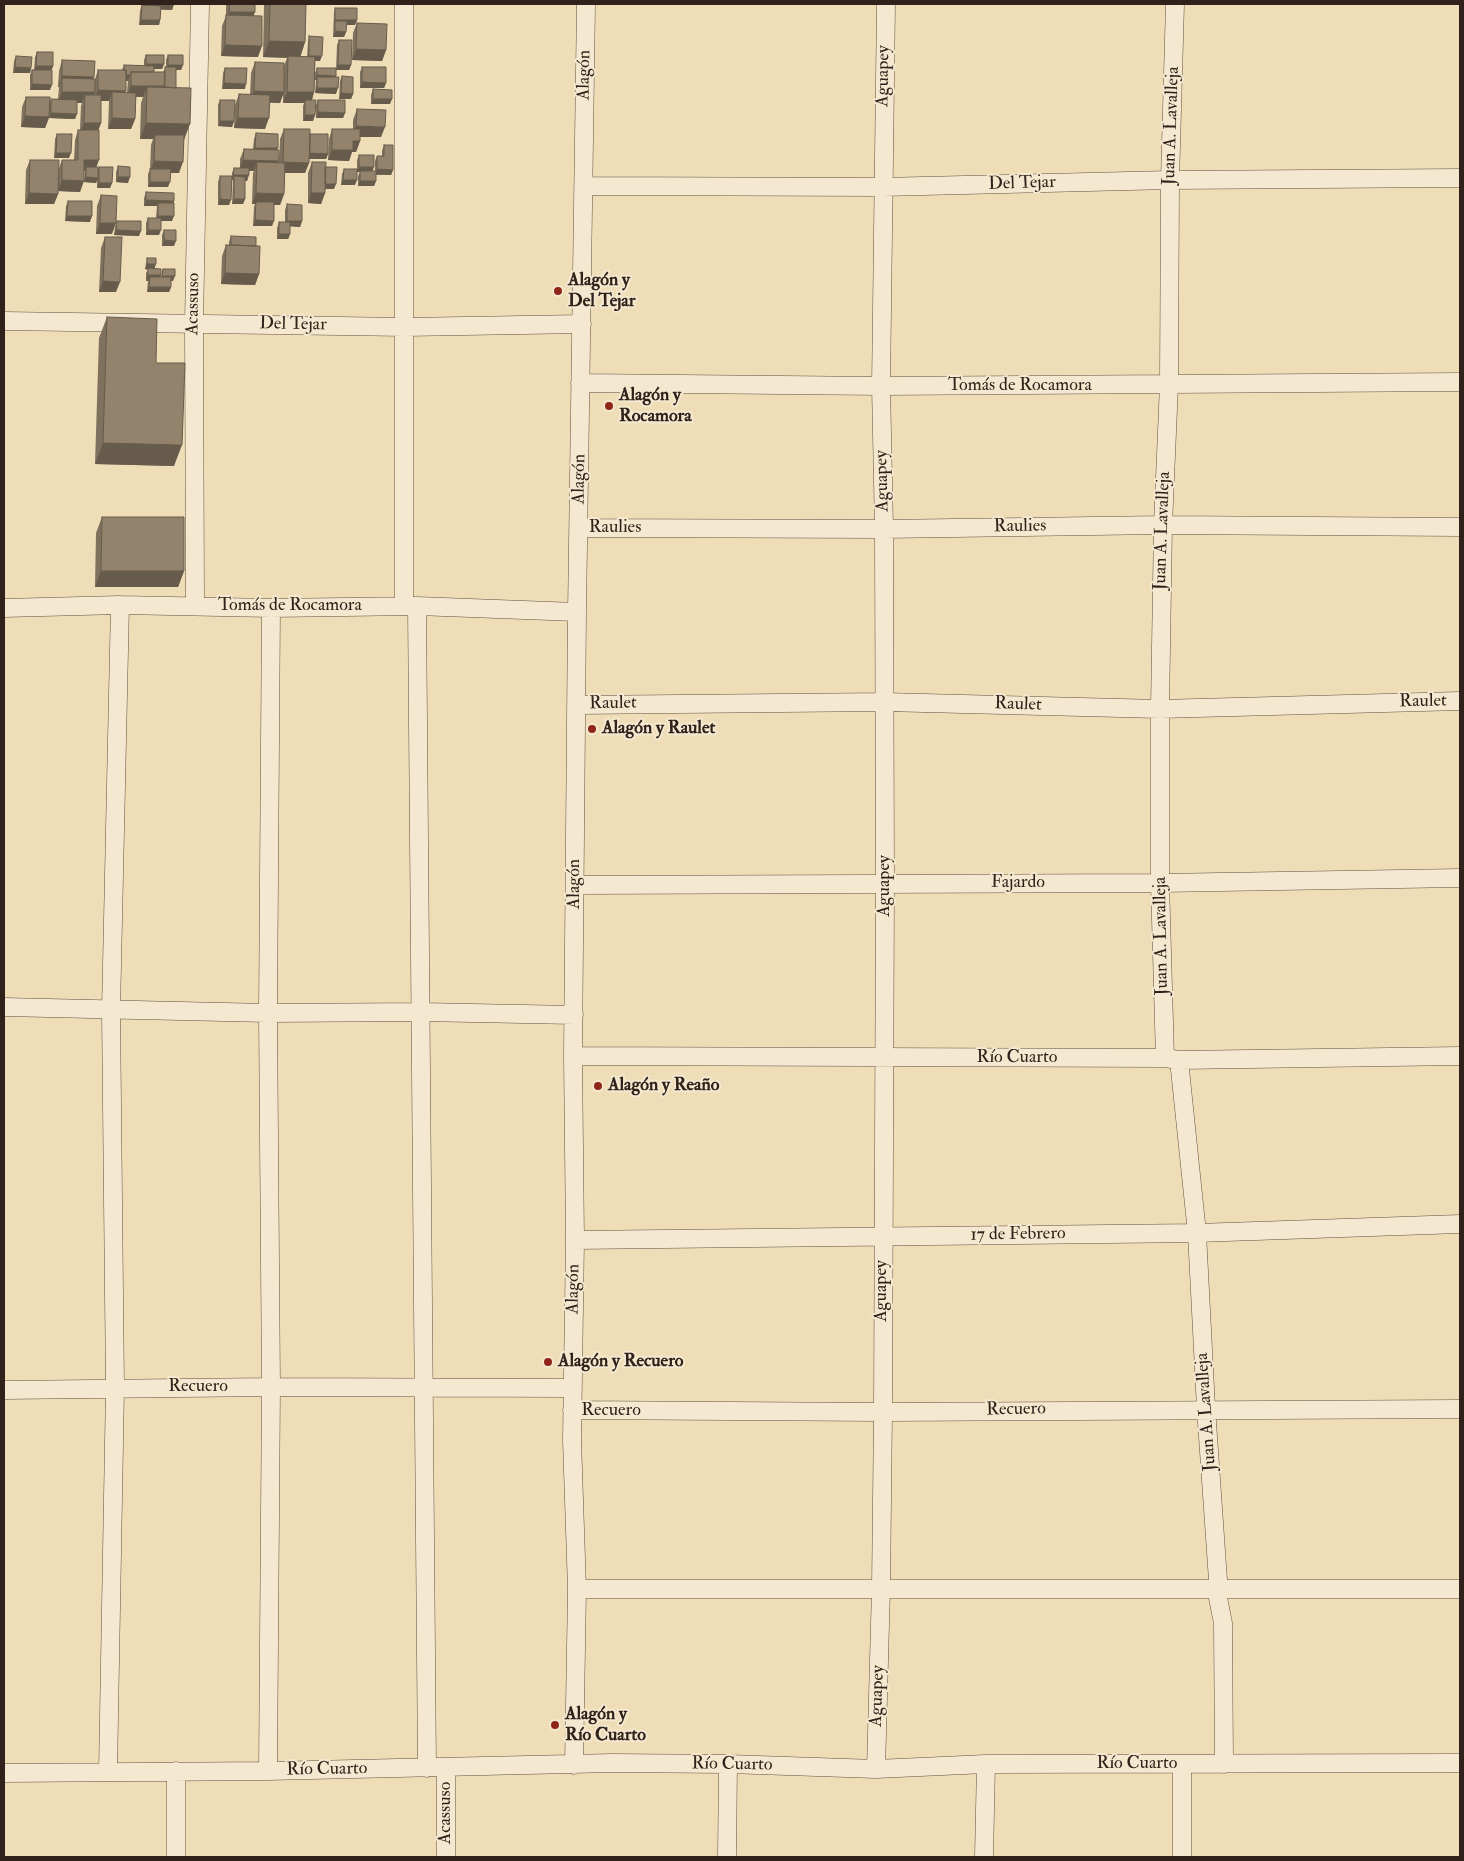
<!DOCTYPE html>
<html>
<head>
<meta charset="utf-8">
<style>
	body { margin:0 }
	#map { position:relative; width:1464px; height:1861px; overflow:hidden; background:#eeddb7; font-family:"IM FELL Double Pica",serif }
	canvas { display:block }
	.frame { position:absolute; inset:0; border:5px solid #30221a; pointer-events:none }
</style>
</head>
<body>
<div id="map">
<canvas width="1464" height="1861"></canvas>
<div class="frame"></div>
</div>
<script>
const ctx = document.querySelector('canvas').getContext('2d');
ctx.lineJoin = 'round';
const toPath = rows => new Path2D(rows.map(r => 'M' + r).join(''));
function strokePath(path, color, width, dash) { ctx.strokeStyle = color; ctx.lineWidth = width; ctx.lineCap = dash ? 'butt' : 'round'; ctx.setLineDash(dash || []); ctx.stroke(path); }
function fill(path, color) { ctx.fillStyle = color; ctx.fill(path, 'evenodd'); }
function label(font, color, halo, rows, align = 'center') {
  ctx.font = font + ' "IM FELL Double Pica",serif'; ctx.lineWidth = 4; ctx.setLineDash([]); ctx.textBaseline = 'middle'; ctx.strokeStyle = halo; ctx.fillStyle = color; for (const [text, x, y, turn = 0] of rows) {
    ctx.save(); ctx.translate(x, y); ctx.rotate((+turn || 0) * Math.PI / 180); ctx.textAlign = isNaN(turn) ? turn : align; if (halo) ctx.strokeText(text, 0, 0); ctx.fillText(text, 0, 0); ctx.restore();
  }
}
const minor = toPath([
	[404,4,404,606],
	[584,186,882,187,1170,180,1460,178],
	[4,321,405,327,582,324],
	[580,383,881,386,1460,382],
	[579,528,884,529,1163,525,1460,527],
	[195,605,194,323,200,4],
	[417,606,427,1768],
	[4,608,120,605,271,608,417,606,577,612],
	[576,705,884,702,1160,709,1460,701],
	[575,885,1160,883,1460,878],
	[4,1007,268,1013,421,1012,574,1015],
	[573,1056,1165,1058,1179,1060,1460,1056],
	[1165,1058,1160,883,1160,709,1163,525,1169,385,1170,180,1175,4],
	[1179,1060,1197,1233,1206,1408,1218,1580,1216,1588,1223,1623,1224,1764],
	[575,1240,1197,1233,1460,1224],
	[4,1390,271,1387,572,1388],
	[572,1410,883,1412,1460,1409],
	[577,1589,1460,1589],
	[574,1765,577,1589,572,1440,575,1240,573,1056,577,612,586,4],
	[446,1768,446,1857],
	[876,1769,881,1588,883,1412,885,883,884,529,881,386,886,4],
	[176,1771,176,1857],
	[268,1771,271,1387,268,1013,271,608],
	[108,1772,115,1388,111,1010,120,605],
	[4,1773,268,1771,613,1763,728,1764,876,1769,986,1764,1460,1763],
	[727,1857,728,1764],
	[984,1857,986,1764],
	[1182,1857,1182,1764]
]);
strokePath(minor, '#605141', 19);
strokePath(minor, '#f4e9d0', 18);
fill(toPath([
	[142,4,174,4,172,10,161,9,160,20,159,25,139,25,140,11],
	[226,4,255,4,255,12,253,16,258,57,221,56,222,26,226,16],
	[264,4,306,4,305,42,300,57,307,57,308,42,309,36,320,61,315,61,314,92,312,100,315,115,313,121,303,121,303,106,304,103,283,103,283,94,280,103,270,102,265,129,234,128,235,105,239,94,250,95,251,73,255,62,284,66,287,58,263,57],
	[335,8,357,20,355,25,346,25,346,32,344,37,333,37,334,13],
	[357,23,386,50,382,61,352,60,353,33],
	[339,40,351,65,349,70,336,70,337,45],
	[37,52,53,66,51,70,50,90,30,90,30,75,32,70,34,70,35,57],
	[146,55,164,64,162,69,154,69,154,72,163,72,166,67,166,60,168,55,183,65,181,70,176,70,176,88,184,140,179,173,170,173,168,187,148,187,148,174,150,170,151,145,153,139,140,139,141,103,143,97,136,97,135,119,131,129,108,129,109,101,101,101,101,123,98,130,96,167,98,170,99,167,112,183,110,188,97,188,97,179,96,183,84,182,85,171,84,171,80,192,58,191,58,171,62,160,74,160,75,140,78,130,80,130,81,106,82,103,77,103,75,119,49,118,45,128,21,127,22,107,26,97,50,102,51,99,58,99,59,87,58,87,59,71,62,60,94,79,95,79,98,70,122,70,124,65,144,66,144,60],
	[126,81,128,81,127,92,125,92],
	[16,56,31,68,30,73,13,73,14,61],
	[362,67,386,83,384,88,360,88,360,72],
	[225,68,245,89,222,89,223,73],
	[317,68,335,77,336,94,315,93,316,80,315,80,315,73],
	[342,76,353,94,351,99,339,99,340,81],
	[373,89,390,104,371,104,371,95],
	[220,100,234,121,232,127,218,126,218,105],
	[318,100,345,113,343,118,316,118,316,105],
	[357,109,381,137,360,137,360,141,356,152,352,152,349,161,328,160,329,139,332,129,353,129,353,120],
	[284,129,310,134,328,154,326,159,309,159,309,163,305,173,285,173,284,194,280,205,274,205,272,226,253,226,254,207,255,204,252,204,253,173,254,171,249,171,247,181,245,181,245,199,243,204,232,204,233,180,232,180,229,205,218,205,218,182,220,176,232,176,232,173,234,168,240,168,240,159,244,149,253,149,254,139,256,133,277,149,279,161,278,162,279,163,280,139],
	[57,134,69,158,54,158,55,139],
	[384,145,393,170,391,175,376,175,376,181,374,186,358,186,358,176,360,172,357,172,357,160,359,155,372,171,375,171,375,161,377,156,382,156,382,151],
	[30,160,58,194,54,204,25,204,26,170],
	[312,162,325,167,334,189,325,189,325,193,321,204,308,203,308,173],
	[118,166,128,183,116,182,116,172],
	[344,169,355,185,341,185,342,174],
	[146,192,174,201,172,221,161,221,159,235,146,235,146,223,148,218,156,218,157,206,144,206,144,198],
	[101,195,112,234,96,234,97,206],
	[68,201,90,222,65,221,66,206],
	[287,204,302,221,300,227,290,226,290,234,288,239,277,239,277,228,279,222,285,222,285,210],
	[117,221,139,236,114,235,115,227],
	[164,230,174,246,162,246,162,235],
	[231,236,256,246,259,274,255,285,221,284,222,256,226,245,229,245,229,242],
	[105,237,116,292,99,292,101,248],
	[147,258,160,277,161,277,163,269,173,281,171,281,171,287,169,292,147,292,148,281,146,281,146,273,148,270,145,269,146,263],
	[107,317,156,363,174,466,95,464,99,338],
	[102,517,184,571,178,587,95,587,96,533]
]), '#7e715d');
fill(toPath([
	[143,4,174,4,172,10,141,9],
	[229,12,255,12,251,23,226,22],
	[141,20,160,20,159,25,139,25],
	[335,20,357,20,355,25,335,25,335,21,333,25],
	[335,31,346,32,344,37,333,37],
	[269,41,305,42,300,58,263,57],
	[225,45,262,46,258,57,221,56],
	[356,49,386,50,382,61,352,60],
	[309,56,322,56,320,61,307,61],
	[146,64,164,64,162,69,144,69],
	[168,65,183,65,181,70,166,70],
	[338,65,351,65,349,70,336,70],
	[36,66,53,66,51,72,34,71],
	[15,67,31,68,30,73,13,73],
	[124,75,130,75,128,81,122,81],
	[317,75,336,76,334,81,317,77,316,80,315,80],
	[62,76,94,77,91,87,62,78,59,87,58,87],
	[362,82,386,83,384,88,360,88],
	[224,83,246,84,245,89,222,89],
	[32,84,52,85,50,90,30,90],
	[131,86,164,86,161,97,147,87,143,97,127,96],
	[317,88,338,88,336,94,315,93],
	[98,90,126,91,122,102,112,92,109,101,94,101],
	[254,91,284,92,280,103,250,102],
	[62,92,95,92,91,103,85,95,82,103,58,102],
	[287,92,314,92,311,103,305,100,304,103,283,103],
	[341,93,353,94,351,99,339,99],
	[373,99,392,99,390,104,371,104],
	[318,112,345,113,343,118,316,118],
	[51,113,77,114,75,119,49,118],
	[305,115,315,115,313,121,303,121],
	[25,116,49,117,45,128,21,127],
	[112,118,135,119,131,129,108,129],
	[238,118,269,118,265,129,234,128],
	[220,121,234,121,232,127,218,126],
	[84,123,101,123,97,134,80,133],
	[146,123,190,124,184,140,155,135,153,139,140,139],
	[356,126,385,127,381,137,352,137],
	[353,141,360,141,356,152,352,152,349,161,328,160,332,150],
	[255,148,278,148,276,153,253,153],
	[56,153,71,153,69,158,54,158],
	[310,153,328,154,326,159,308,159],
	[84,160,99,160,95,171,86,167,85,171,80,171],
	[243,160,279,161,275,171,257,162,254,171,239,170],
	[154,161,183,162,179,173,150,172],
	[283,162,309,163,305,173,279,173],
	[359,167,374,167,372,173,357,172],
	[377,169,393,170,391,175,375,174],
	[233,175,249,175,247,181,234,180,234,176,233,180,232,180],
	[86,177,98,178,96,183,84,182],
	[118,177,130,177,128,183,116,182],
	[62,180,84,181,80,192,58,191],
	[343,180,357,180,355,185,341,185],
	[360,181,376,181,374,186,358,186],
	[150,182,170,182,168,187,148,187],
	[99,183,112,183,110,188,97,188],
	[324,183,336,184,334,189,322,189],
	[29,193,58,194,54,204,25,204],
	[256,193,284,194,280,205,255,204,256,202,255,204,252,204],
	[311,193,325,193,321,204,308,203],
	[220,199,231,200,229,205,218,205],
	[234,199,245,199,243,204,232,204],
	[146,200,174,201,172,206,158,203,157,206,144,206],
	[67,216,92,216,90,222,65,221],
	[158,216,174,216,172,221,156,221],
	[255,220,274,221,272,226,253,226],
	[287,221,302,221,300,227,285,226],
	[100,223,116,223,112,234,96,234],
	[116,230,141,231,139,236,114,235],
	[148,230,161,230,159,235,146,235],
	[279,234,290,234,288,239,277,239],
	[164,240,176,241,174,246,162,246],
	[147,264,156,264,154,270,145,269],
	[225,273,259,274,255,285,221,284],
	[148,275,161,275,159,281,150,277,148,281,146,281],
	[162,276,175,276,173,281,161,281],
	[103,281,120,282,116,292,99,292],
	[149,287,171,287,169,292,147,292],
	[103,443,182,445,174,466,95,464],
	[101,571,184,571,178,587,95,587]
]), '#675c4c');
const building = toPath([
	[230,4,255,4,255,12,229,12,230,4],
	[270,4,306,4,305,42,269,41,270,4],
	[142,5,161,6,160,20,141,20,142,5],
	[335,8,357,8,357,20,335,20,335,8],
	[226,15,262,16,262,46,225,45,226,15],
	[335,21,347,21,346,32,335,31,335,21],
	[357,23,387,24,386,50,356,49,357,23],
	[309,36,323,37,322,56,309,56,309,36],
	[339,40,352,40,351,65,338,65,339,40],
	[37,52,53,52,53,66,36,66,37,52],
	[146,55,164,55,164,64,146,64,146,55],
	[168,55,183,55,183,65,168,65,168,55],
	[16,56,32,57,31,68,15,67,16,56],
	[288,56,315,57,314,92,287,92,288,56],
	[62,60,95,61,94,77,62,76,62,60],
	[255,62,284,63,284,92,254,91,255,62],
	[124,65,154,66,154,72,131,72,130,75,126,75,126,70,124,70,124,65],
	[165,67,176,67,176,88,165,87,165,67],
	[362,67,386,67,386,83,362,82,362,67],
	[225,68,247,68,246,84,224,83,225,68],
	[317,68,336,68,336,76,317,75,317,68],
	[32,70,52,70,52,85,32,84,32,70],
	[98,70,126,70,126,91,98,90,98,70],
	[131,72,165,72,164,86,131,86,131,72],
	[342,76,353,77,353,94,341,93,342,76],
	[317,77,339,77,338,88,317,88,317,77],
	[62,78,95,79,95,92,62,92,62,78],
	[147,87,191,88,190,124,146,123,147,87],
	[373,89,392,90,392,99,373,99,373,89],
	[112,92,136,93,135,119,112,118,112,92],
	[239,94,270,95,269,118,238,118,239,94],
	[85,95,101,95,101,123,84,123,85,95],
	[26,97,50,97,49,117,25,116,26,97],
	[51,99,77,100,77,114,51,113,51,99],
	[220,100,235,100,234,121,220,121,220,100],
	[305,100,316,100,315,115,305,115,305,100],
	[318,100,345,100,345,113,318,112,318,100],
	[357,109,386,110,385,127,356,126,357,109],
	[284,129,310,129,309,163,283,162,284,129],
	[332,129,360,129,360,141,353,141,353,150,332,150,332,129],
	[78,130,99,130,99,160,84,160,84,181,62,180,62,160,78,160,78,130],
	[256,133,278,134,278,148,255,148,256,133],
	[57,134,72,134,71,153,56,153,57,134],
	[310,134,328,134,328,154,310,153,310,134],
	[155,135,184,135,183,162,154,161,155,135],
	[384,145,393,145,393,170,377,169,377,156,384,156,384,145],
	[244,149,279,150,279,161,243,160,244,149],
	[359,155,374,155,374,167,359,167,359,155],
	[30,160,59,160,58,194,29,193,30,160],
	[257,162,285,163,284,194,256,193,257,162],
	[312,162,326,162,325,193,311,193,312,162],
	[118,166,130,167,130,177,118,177,118,166],
	[86,167,98,167,98,178,86,177,86,167],
	[99,167,113,167,112,183,99,183,99,167],
	[325,167,337,167,336,184,325,184,325,167],
	[234,168,249,168,249,175,233,175,234,168],
	[150,169,171,169,170,182,150,182,150,169],
	[344,169,357,169,357,180,343,180,344,169],
	[360,171,376,171,376,181,360,181,360,171],
	[220,176,232,176,231,200,220,199,220,176],
	[234,176,245,177,245,199,234,199,234,176],
	[146,192,174,193,174,201,146,200,146,192],
	[101,195,117,196,116,223,100,223,101,195],
	[68,201,92,201,92,216,67,216,68,201],
	[256,202,274,202,274,221,255,220,256,202],
	[158,203,174,203,174,216,158,216,158,203],
	[287,204,302,205,302,221,287,221,287,204],
	[148,218,161,218,161,230,148,230,148,218],
	[117,221,141,221,141,231,116,230,117,221],
	[279,222,290,222,290,234,279,234,279,222],
	[164,230,176,230,176,241,164,240,164,230],
	[231,236,256,237,256,246,231,245,231,236],
	[105,237,122,237,120,282,103,281,105,237],
	[226,245,260,246,259,274,225,273,226,245],
	[147,258,156,258,156,264,147,264,147,258],
	[148,268,161,269,161,275,148,275,148,268],
	[163,269,175,269,175,276,162,276,163,269],
	[150,277,171,277,171,287,149,287,150,277],
	[107,317,157,319,156,363,185,363,182,445,103,443,107,317],
	[102,517,184,517,184,571,101,571,102,517]
]);
fill(building, '#93836c');
strokePath(building, '#675c4c', 1);
for (const [x, y, r, color] of [
	[558,291,5,"#8f2418"],
	[609,406,5,"#8f2418"],
	[592,729,5,"#8f2418"],
	[598,1086,5,"#8f2418"],
	[548,1362,5,"#8f2418"],
	[555,1725,5,"#8f2418"]
]) { const dot = new Path2D(); dot.arc(x, y, r, 0, 2 * Math.PI); ctx.fillStyle = color; ctx.fill(dot); strokePath(dot, '#f4e9d0', 2); }
label('18px', '#30221a', '#f4e9d0', [
	["Alagón",585,75,-89],
	["Aguapey",884,76,-89],
	["Juan A. Lavalleja",1172,126,-88],
	["Del Tejar",1022,184,-2],
	["Acassuso",194,304,-89],
	["Del Tejar",293,325,1],
	["Tomás de Rocamora",1020,386],
	["Alagón",580,479,-89],
	["Aguapey",883,481,-91],
	["Raulies",1020,527,-1],
	["Raulies",615,528],
	["Juan A. Lavalleja",1163,531,-88],
	["Tomás de Rocamora",290,606],
	["Raulet",1423,702,-1],
	["Raulet",613,704,-1],
	["Raulet",1018,705,2],
	["Fajardo",1018,883],
	["Alagón",575,884,-90],
	["Aguapey",885,886,-90],
	["Juan A. Lavalleja",1162,936,-91],
	["Río Cuarto",1017,1058],
	["17 de Febrero",1018,1235,-1],
	["Alagón",574,1289,-89],
	["Aguapey",882,1291,-90],
	["Recuero",198,1387],
	["Recuero",1016,1410,-1],
	["Recuero",611,1411],
	["Juan A. Lavalleja",1207,1412,-94],
	["Aguapey",878,1696,-88],
	["Río Cuarto",1137,1764],
	["Río Cuarto",732,1765,1],
	["Río Cuarto",327,1770,-1],
	["Acassuso",446,1813,-90]
]);
label('bold 18px', '#30221a', '#f4e9d0', [
	["Alagón y",568,281],
	["Del Tejar",568,302],
	["Alagón y",619,396],
	["Rocamora",619,417],
	["Alagón y Raulet",602,729],
	["Alagón y Reaño",608,1086],
	["Alagón y Recuero",558,1362],
	["Alagón y",565,1715],
	["Río Cuarto",565,1736]
], 'left');
</script>
</body>
</html>
